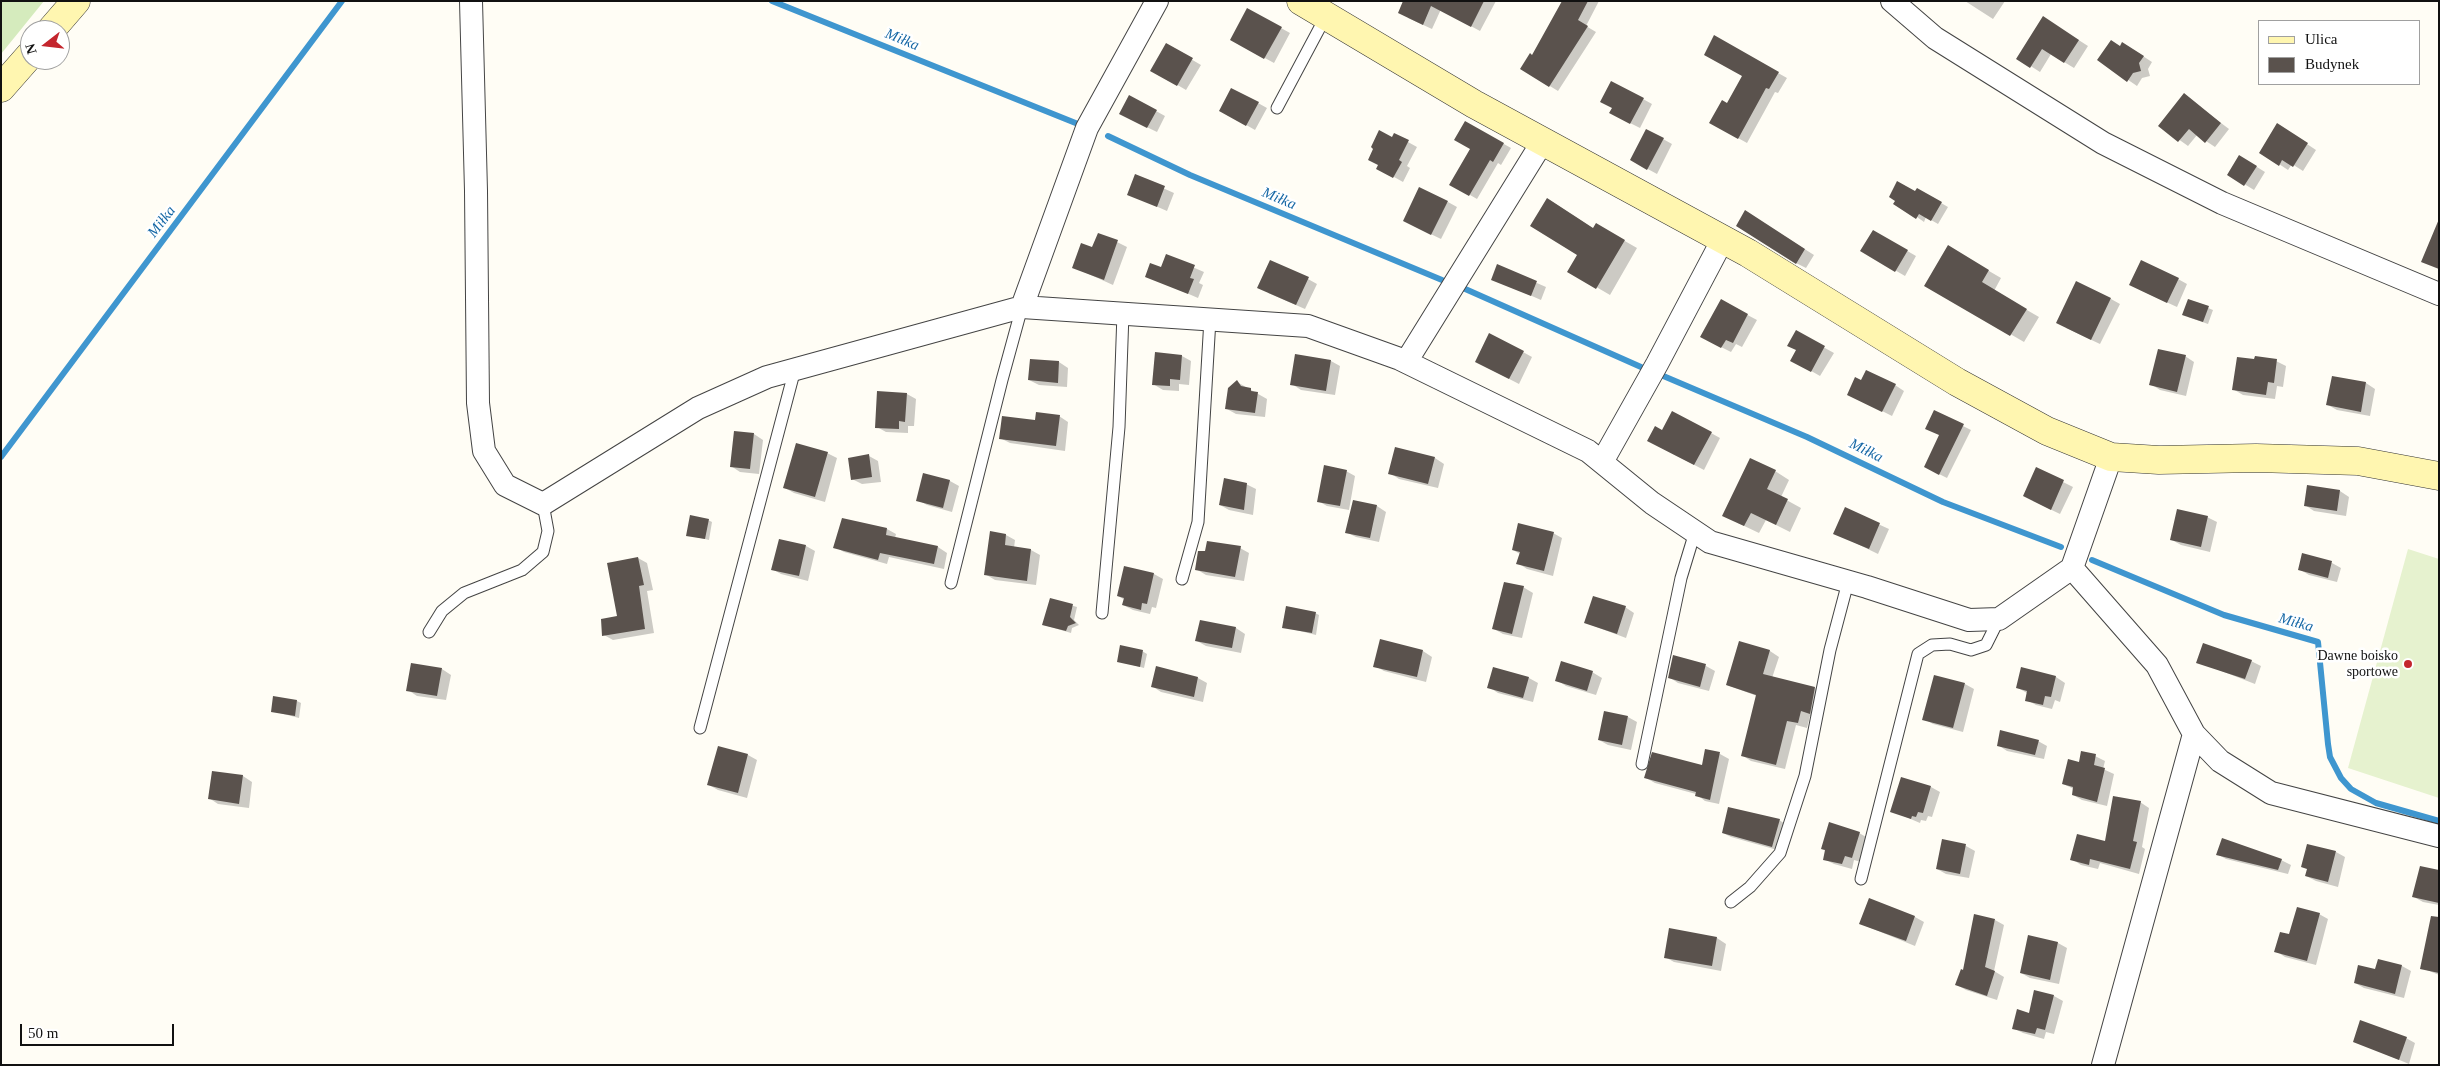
<!DOCTYPE html>
<html>
<head>
<meta charset="utf-8">
<style>
	body { margin:0 }
	#map { position:relative; width:2440px; height:1066px; overflow:hidden; background:#fffdf5; font-family:"Times New Roman",serif }
	canvas { display:block }
	.frame { position:absolute; inset:0; border:2px solid #111; pointer-events:none }
	.legend { position:absolute; left:2258px; top:20px; width:162px; height:65px; box-sizing:border-box; background:#fff; border:1px solid #a0a0a0; margin:0; padding:6px 9px; list-style:none; font-size:15px; color:#111 }
	.legend li { display:flex; align-items:center; gap:10px; height:25px }
	.legend b { width:25px; border:1px solid #a0a0a0 }
	.north { position:absolute; left:20px; top:20px; width:50px; height:50px; box-sizing:border-box; background:#fff; border:1px solid #a0a0a0; border-radius:50%; rotate:254deg; font-size:14px; font-weight:700; line-height:20px; text-align:center; color:#111 }
	.north::after { content:''; display:block; margin:auto; width:18px; height:22px; background:#c4262e; clip-path:polygon(50% 0,100% 100%,50% 72%,0 100%) }
	.scale { position:absolute; left:20px; top:1024px; width:154px; height:22px; box-sizing:border-box; border:2px solid #111; border-top:0; padding-left:6px; font-size:15px; line-height:18px; white-space:nowrap; color:#111; -webkit-text-stroke:4px #fff; paint-order:stroke }
</style>
</head>
<body>
<div id="map">
<canvas width="2440" height="1066"></canvas>
<div class="frame"></div>
<ul class="legend">
<li><b style="height:6px;background:#fff6b0"></b>Ulica</li>
<li><b style="height:14px;background:#5a524d"></b>Budynek</li>
</ul>
<div class="north">N</div>
<div class="scale">50 m</div>
</div>
<script>
const ctx = document.querySelector('canvas').getContext('2d');
ctx.lineJoin = 'round';
function fill(path, color) { ctx.fillStyle = color; ctx.fill(path, 'evenodd'); }
const toPath = rows => new Path2D(rows.map(r => 'M' + r).join(''));
function strokePath(path, color, width, dash) { ctx.strokeStyle = color; ctx.lineWidth = width; ctx.lineCap = dash ? 'butt' : 'round'; ctx.setLineDash(dash || []); ctx.stroke(path); }
function label(font, color, halo, rows, align = 'center') {
  ctx.font = font + ' "Times New Roman",serif'; ctx.lineWidth = 5; ctx.setLineDash([]); ctx.textBaseline = 'middle'; ctx.strokeStyle = halo; ctx.fillStyle = color; for (const [text, x, y, turn = 0] of rows) {
    ctx.save(); ctx.translate(x, y); ctx.rotate((+turn || 0) * Math.PI / 180); ctx.textAlign = isNaN(turn) ? turn : align; if (halo) ctx.strokeText(text, 0, 0); ctx.fillText(text, 0, 0); ctx.restore();
  }
}
fill(toPath([
	[1,1,44,1,1,54]
]), '#d5ebbd');
fill(toPath([
	[2408,549,2439,559,2439,798,2348,768]
]), '#e6f2cf');
fill(toPath([
	[1404,1,1442,7,1432,29,1408,18],
	[1467,1,1496,1,1480,31,1467,24],
	[1564,1,1599,1,1586,26,1596,32,1558,91,1522,69,1533,56],
	[1965,1,2005,1,1993,19],
	[2052,23,2088,46,2074,68,2051,54,2040,72,2018,58],
	[1281,28,1290,33,1274,63,1241,45],
	[1714,37,1787,78,1778,93,1775,92,1747,143,1711,123,1728,105,1744,75],
	[1167,45,1201,65,1186,90,1152,70],
	[2121,47,2132,49,2152,62,2148,69,2150,76,2142,78,2137,86,2099,60],
	[2184,95,2229,129,2215,147,2197,135,2188,146,2160,126],
	[1643,99,1652,104,1640,128,1620,118,1613,108],
	[1258,103,1267,108,1255,130,1220,110],
	[1156,111,1165,116,1157,132,1130,119],
	[1465,122,1511,148,1501,165,1498,163,1477,199,1451,184,1471,148],
	[2286,130,2316,150,2303,171,2292,164,2288,170,2279,164],
	[1393,139,1408,142,1417,147,1407,166,1410,168,1403,182,1387,173,1379,165],
	[1663,139,1672,144,1657,174,1631,160],
	[2249,162,2265,172,2254,190,2228,174],
	[1136,176,1174,193,1167,211,1128,194],
	[1917,189,1948,207,1938,224,1926,217,1924,222,1917,217],
	[1548,199,1594,229,1597,225,1637,248,1610,295,1569,271,1579,255],
	[1448,202,1457,207,1441,239,1414,226],
	[1754,217,1814,255,1806,268,1796,263],
	[1873,231,1916,256,1905,276,1862,251],
	[1117,242,1127,247,1113,285,1073,267,1093,249],
	[1948,247,2001,278,1994,291,2039,317,2024,342,1926,285],
	[1167,256,1204,272,1199,283,1203,285,1198,298,1147,276,1162,269],
	[1498,266,1546,287,1541,300,1493,279],
	[1308,279,1317,284,1305,309,1268,293],
	[2178,279,2187,284,2177,307,2140,290],
	[2111,299,2120,304,2100,344,2066,328],
	[2189,300,2213,310,2208,324,2188,317],
	[1721,301,1757,320,1742,347,1736,344,1731,352,1711,342],
	[1796,332,1834,353,1820,376,1792,360,1797,350],
	[1523,352,1532,357,1519,384,1486,367],
	[1156,354,1182,356,1191,361,1189,385,1179,384,1179,391,1163,390,1153,384],
	[2185,356,2194,362,2186,396,2160,390,2151,384],
	[1031,360,1059,362,1068,368,1067,387,1039,385,1029,380],
	[1331,361,1340,366,1335,395,1301,390,1292,384],
	[2276,361,2286,366,2283,387,2277,386,2275,399,2243,395,2233,389],
	[2333,377,2366,383,2375,389,2370,416,2337,410,2328,405],
	[1237,382,1267,399,1265,417,1236,414,1227,409],
	[1861,382,1895,385,1904,391,1892,416,1858,399],
	[907,394,916,399,914,426,908,426,908,433,886,432,877,427],
	[1059,416,1068,422,1065,451,1010,443,1000,438,1036,422],
	[1963,426,1971,430,1947,478,1933,471,1940,435],
	[1663,432,1711,433,1720,438,1704,470,1658,446],
	[754,434,763,440,759,474,740,472,731,466],
	[827,453,837,458,825,502,794,493,785,488],
	[869,456,878,461,881,482,862,484,852,479],
	[1435,458,1444,464,1438,488,1399,479,1390,473],
	[2037,469,2073,487,2060,514,2033,501],
	[1346,471,1355,476,1349,510,1327,506,1318,501],
	[1775,471,1789,480,1781,497,1801,508,1790,532,1766,520,1759,533,1738,523],
	[924,475,950,481,959,486,952,512,927,505,918,500],
	[1246,484,1256,489,1253,515,1229,510,1220,505],
	[2308,486,2340,491,2349,497,2346,516,2314,511,2305,505],
	[1354,501,1377,506,1386,512,1379,542,1356,537,1346,532],
	[1845,509,1889,529,1878,554,1835,533],
	[2207,517,2217,522,2210,552,2181,545,2172,540],
	[708,520,712,522,709,540,688,535],
	[842,520,887,529,896,534,895,538,938,547,947,553,944,569,889,557,887,564,844,552,835,547],
	[991,533,1006,535,1015,540,1014,548,1031,550,1040,555,1036,585,995,580,985,574],
	[1553,533,1562,538,1553,576,1527,569,1518,563,1520,554,1513,550],
	[780,541,806,546,815,551,808,581,781,574,772,569],
	[1240,548,1249,553,1244,581,1206,575,1196,569],
	[2303,555,2332,563,2341,568,2337,582,2309,575,2299,569],
	[638,558,647,563,653,590,647,591,654,633,613,640,604,635,618,617],
	[1125,567,1154,574,1163,579,1156,608,1152,607,1150,614,1133,610,1123,605,1125,600,1118,596],
	[1523,587,1533,593,1522,638,1503,634,1494,629],
	[1050,599,1077,607,1074,620,1079,625,1072,628,1071,633,1044,625],
	[1625,607,1634,613,1626,638,1586,623],
	[1315,613,1319,615,1316,635,1284,627],
	[1201,621,1236,628,1245,634,1241,653,1206,646,1197,641],
	[1381,641,1423,651,1432,657,1426,682,1384,671,1375,666],
	[1740,642,1770,651,1779,657,1772,678,1815,688,1824,693,1819,718,1810,716,1807,728,1796,725,1785,769,1751,761,1742,755,1757,696,1727,685],
	[1142,651,1147,654,1144,668,1118,661],
	[1673,657,1706,666,1715,671,1709,691,1678,683,1669,677],
	[2251,661,2261,666,2255,684,2198,662],
	[1157,668,1198,678,1207,683,1203,702,1161,692,1152,686],
	[442,669,451,675,446,700,417,696,408,690],
	[2022,669,2056,677,2065,683,2060,702,2055,700,2052,709,2036,705,2027,700,2027,693,2018,688],
	[1592,672,1602,678,1596,695,1566,686,1557,680],
	[1529,678,1538,683,1533,702,1498,693,1489,687],
	[1965,684,1974,689,1963,732,1933,724,1924,719],
	[297,701,301,703,299,718,272,711],
	[1628,717,1637,722,1631,750,1608,745,1599,740],
	[2038,741,2047,746,2044,759,2007,751,1998,745],
	[719,747,748,755,757,760,747,798,718,790,709,785],
	[1706,750,1720,754,1729,759,1719,804,1705,801,1696,794,1655,783,1646,778,1703,766],
	[2095,756,2105,761,2103,769,2114,774,2107,806,2082,800,2073,795,2074,789,2063,784,2080,763],
	[213,772,243,776,252,782,249,808,218,804,209,798],
	[1931,787,1940,792,1932,817,1928,816,1926,821,1921,820,1920,823,1892,811],
	[2140,802,2149,808,2142,847,2145,849,2139,874,2100,863,2098,869,2081,865,2072,859,2106,843],
	[1779,820,1787,825,1781,851,1731,837,1723,833],
	[1859,833,1868,838,1861,862,1854,860,1852,869,1834,864,1824,859,1826,851,1822,849],
	[1943,841,1966,846,1975,851,1969,878,1946,874,1937,869],
	[2336,852,2345,857,2338,887,2316,881,2306,876],
	[2217,854,2281,860,2291,865,2288,874,2226,859],
	[2439,871,2439,905,2423,902,2414,897],
	[2319,914,2328,919,2316,965,2285,957,2276,951,2290,936],
	[1915,917,1924,922,1915,946,1861,924],
	[1995,920,2004,925,1994,971,2004,977,1997,1000,1966,990,1957,985],
	[1670,930,1717,938,1726,944,1721,971,1674,962,1665,957],
	[2029,937,2058,943,2067,948,2059,984,2030,978,2021,973],
	[2439,937,2439,975,2422,968],
	[2379,960,2402,966,2411,971,2404,998,2364,988,2355,983,2376,971],
	[2054,996,2063,1001,2054,1034,2046,1032,2044,1039,2023,1033,2013,1028],
	[2406,1038,2415,1043,2409,1064,2354,1041]
]), '#0003');
strokePath(toPath([
	[772,1,1078,124],
	[1108,136,1190,175,1442,280],
	[1463,288,1641,367],
	[1661,375,1807,437,1943,502,2061,547],
	[1,457,342,1],
	[2092,560,2224,615,2318,642,2328,744,2330,757,2341,778,2351,789,2376,803,2439,821]
]), '#3f96cf', 6);
fill(toPath([
	[1403,1,1484,1,1471,27,1431,6,1423,25,1398,13],
	[1562,1,1588,1,1578,20,1588,26,1549,87,1520,69,1530,53,1532,55],
	[1247,8,1282,27,1264,59,1230,40],
	[2043,16,2079,40,2064,63,2042,49,2030,68,2016,59],
	[1714,35,1779,72,1769,89,1766,88,1738,139,1709,123,1722,100,1727,103,1742,76,1704,55],
	[2111,40,2120,46,2122,42,2144,56,2139,63,2141,71,2133,73,2127,82,2097,60],
	[1166,43,1193,58,1177,86,1150,71],
	[1611,81,1644,98,1630,124,1609,113,1612,108,1600,102],
	[1231,88,1259,102,1246,126,1219,111],
	[2184,93,2221,123,2205,143,2189,129,2178,142,2158,126],
	[1129,95,1157,110,1147,128,1119,114],
	[1465,121,1504,143,1493,162,1490,160,1469,196,1449,185,1470,149,1454,140],
	[2277,123,2308,143,2293,167,2282,160,2279,166,2259,153],
	[1646,129,1664,138,1647,170,1630,160],
	[1379,130,1392,137,1394,133,1409,140,1399,160,1402,162,1393,178,1376,169,1378,165,1368,160,1373,149,1371,147],
	[2239,155,2257,166,2244,186,2227,175],
	[1135,174,1165,186,1157,207,1127,195],
	[1897,181,1915,191,1917,188,1942,202,1931,221,1919,214,1916,219,1893,204,1895,201,1889,197],
	[1419,187,1448,201,1431,235,1403,221],
	[1547,198,1593,228,1596,223,1625,240,1596,289,1567,272,1577,255,1530,226],
	[1745,210,1805,249,1796,264,1736,226],
	[2439,219,2439,269,2421,262],
	[1873,230,1908,250,1895,272,1860,251],
	[1098,233,1118,240,1104,280,1072,268,1081,243,1092,247],
	[1948,245,1989,270,1982,282,2027,309,2010,336,1924,286],
	[1166,254,1195,265,1190,278,1194,279,1188,294,1145,277,1150,263,1161,267],
	[1270,260,1309,277,1296,305,1257,288],
	[2141,260,2179,278,2167,303,2129,285],
	[1497,264,1537,281,1531,296,1491,280],
	[2076,281,2111,298,2091,340,2056,323],
	[1721,299,1748,314,1733,343,1726,340,1721,348,1700,337],
	[2188,299,2209,306,2203,322,2182,315],
	[1796,330,1825,346,1811,372,1790,361,1796,350,1787,346],
	[1489,333,1524,351,1509,379,1475,362],
	[2158,349,2186,355,2177,392,2149,385],
	[1155,352,1182,355,1180,380,1170,379,1170,386,1152,385],
	[1295,354,1331,360,1326,391,1290,385],
	[2255,356,2277,359,2274,383,2268,382,2266,395,2232,390,2237,357,2254,359],
	[1030,359,1059,361,1058,383,1028,380],
	[1866,370,1896,384,1882,412,1847,395,1855,377,1861,380],
	[2332,376,2366,382,2361,412,2326,405],
	[1237,380,1241,386,1251,388,1251,391,1258,392,1255,413,1225,409,1228,388],
	[877,391,907,393,905,422,899,421,899,429,875,428],
	[1934,410,1964,424,1939,475,1924,467,1939,435,1925,429],
	[1672,411,1712,432,1694,465,1647,441,1655,426,1662,430],
	[1036,412,1060,415,1056,446,999,439,1002,416,1035,420],
	[734,431,754,433,750,469,730,467],
	[796,443,828,452,815,497,783,488],
	[1395,447,1435,457,1428,484,1388,474],
	[869,454,872,477,851,480,848,458],
	[1750,458,1776,470,1767,489,1788,499,1776,525,1751,513,1744,526,1722,516],
	[1324,465,1347,470,1340,506,1317,502],
	[2036,467,2064,480,2051,510,2023,496],
	[923,473,950,480,943,508,916,501],
	[1224,478,1247,483,1244,510,1219,505],
	[2307,485,2340,490,2337,511,2304,506],
	[1353,500,1377,505,1370,538,1345,533],
	[1845,507,1880,523,1869,549,1833,534],
	[2177,509,2208,516,2201,547,2170,540],
	[690,515,709,519,705,539,686,536],
	[842,518,887,528,886,535,938,546,934,564,880,553,878,560,833,548],
	[1518,523,1554,532,1544,571,1516,564,1520,552,1512,550],
	[990,531,1006,534,1005,545,1031,549,1027,581,984,575],
	[779,539,806,545,799,576,771,570],
	[1207,541,1241,546,1235,577,1195,570,1198,551,1205,551],
	[2302,553,2332,561,2328,578,2298,570],
	[638,557,644,585,639,586,645,629,602,636,601,619,617,616,607,563],
	[1124,566,1154,573,1147,604,1142,603,1141,610,1122,605,1124,598,1117,596],
	[1504,582,1524,586,1512,634,1492,629],
	[1593,596,1626,606,1617,634,1584,623],
	[1050,598,1073,604,1070,617,1076,623,1068,626,1066,631,1042,625],
	[1286,606,1316,612,1312,633,1282,628],
	[1200,620,1236,627,1232,648,1195,641],
	[1380,639,1423,650,1417,677,1373,667],
	[1739,641,1770,650,1763,674,1815,687,1810,714,1801,711,1798,723,1787,721,1776,765,1741,756,1756,695,1726,685],
	[2203,643,2252,660,2245,679,2196,663],
	[1120,645,1143,650,1140,667,1117,662],
	[1673,655,1706,664,1700,687,1668,678],
	[1561,661,1593,671,1587,691,1555,681],
	[411,663,442,668,437,696,406,691],
	[1156,666,1198,677,1194,697,1151,687],
	[1493,667,1529,677,1523,698,1487,688],
	[2021,667,2056,676,2051,697,2045,696,2043,705,2025,701,2027,691,2016,688],
	[1934,675,1965,683,1953,728,1922,720],
	[273,696,297,700,295,716,271,712],
	[1604,711,1628,716,1622,745,1598,740],
	[2000,730,2039,740,2035,755,1997,746],
	[718,746,748,754,738,793,707,785],
	[1705,749,1720,752,1710,800,1695,796,1696,792,1644,778,1652,752,1702,765],
	[2081,751,2096,754,2094,765,2105,768,2097,802,2072,795,2073,787,2062,784,2068,759,2079,762],
	[212,771,243,775,239,804,208,799],
	[1901,777,1931,786,1923,813,1918,812,1916,817,1912,816,1911,819,1890,812],
	[2113,796,2141,801,2133,841,2137,842,2130,869,2090,859,2089,865,2070,860,2077,834,2105,841],
	[1728,807,1780,819,1772,847,1722,833],
	[1829,822,1860,832,1852,858,1845,856,1842,864,1823,860,1825,850,1821,849],
	[2222,838,2282,859,2278,870,2216,855],
	[1942,839,1966,844,1960,874,1936,869],
	[2307,844,2336,851,2328,882,2305,876,2307,869,2301,867],
	[2420,866,2439,870,2439,903,2412,897],
	[1869,898,1915,916,1906,941,1859,924],
	[2297,907,2320,913,2307,961,2274,952,2280,932,2289,934],
	[1974,914,1995,919,1985,967,1995,971,1987,996,1955,985,1961,969,1963,970],
	[2431,916,2439,917,2439,973,2420,969],
	[1669,928,1717,937,1712,966,1664,958],
	[2028,935,2058,942,2050,980,2020,973],
	[2378,959,2402,965,2395,994,2354,983,2358,965,2375,969],
	[2034,990,2054,995,2045,1030,2037,1028,2035,1034,2012,1029,2017,1009,2029,1013],
	[2360,1020,2407,1037,2399,1060,2353,1042]
]), '#5a524d');
const lane = toPath([
	[1277,108,1326,16],
	[1182,579,1198,522,1210,319],
	[951,583,1002,380,1022,307],
	[1102,613,1119,427,1123,313],
	[429,632,442,611,464,593,522,570,543,552,548,531,543,504],
	[700,728,795,369],
	[1642,764,1681,578,1695,532],
	[1861,879,1918,654,1932,645,1950,644,1971,650,1986,645,1999,619],
	[1731,902,1750,887,1780,853,1805,776,1830,650,1848,582]
]);
const street = toPath([
	[471,1,476,191,478,403,484,451,505,485,543,504,698,408,767,377,1022,307,1087,128,1157,1],
	[1892,1,1935,38,2103,143,2222,203,2439,294],
	[1022,307,1308,326,1400,359,1588,451,1652,503,1710,542,1867,587,1969,620,1999,619,2072,568,2111,457],
	[1406,362,1543,141],
	[1602,462,1657,364,1723,239],
	[2072,568,2157,665,2194,734,2103,1065],
	[2194,734,2220,761,2271,793,2439,836]
]);
const secondary = toPath([
	[1301,1,1474,104,1748,253,1957,382,2047,431,2111,457,2159,460,2256,458,2358,461,2439,476],
	[51,30,76,1],
	[1,88,30,55]
]);
strokePath(lane, '#444', 13);
strokePath(street, '#444', 24);
strokePath(secondary, '#333', 29);
strokePath(lane, '#fff', 11);
strokePath(street, '#fff', 22);
strokePath(secondary, '#fff6b0', 28);
for (const [x, y, r, color] of [
	[2408,664,5,"#c4262e"]
]) { const dot = new Path2D(); dot.arc(x, y, r, 0, 2 * Math.PI); ctx.fillStyle = color; ctx.fill(dot); strokePath(dot, '#fff', 2); }
label('14px', '#111', '#fff', [
	["Dawne boisko",2398,656],
	["sportowe",2398,672]
], 'right');
label('italic 15px', '#1768a6', '#fff', [
	["Miłka",902,40,22],
	["Miłka",1279,199,23],
	["Miłka",162,222,-53],
	["Miłka",1866,451,26],
	["Miłka",2296,623,16]
]);
</script>
</body>
</html>
